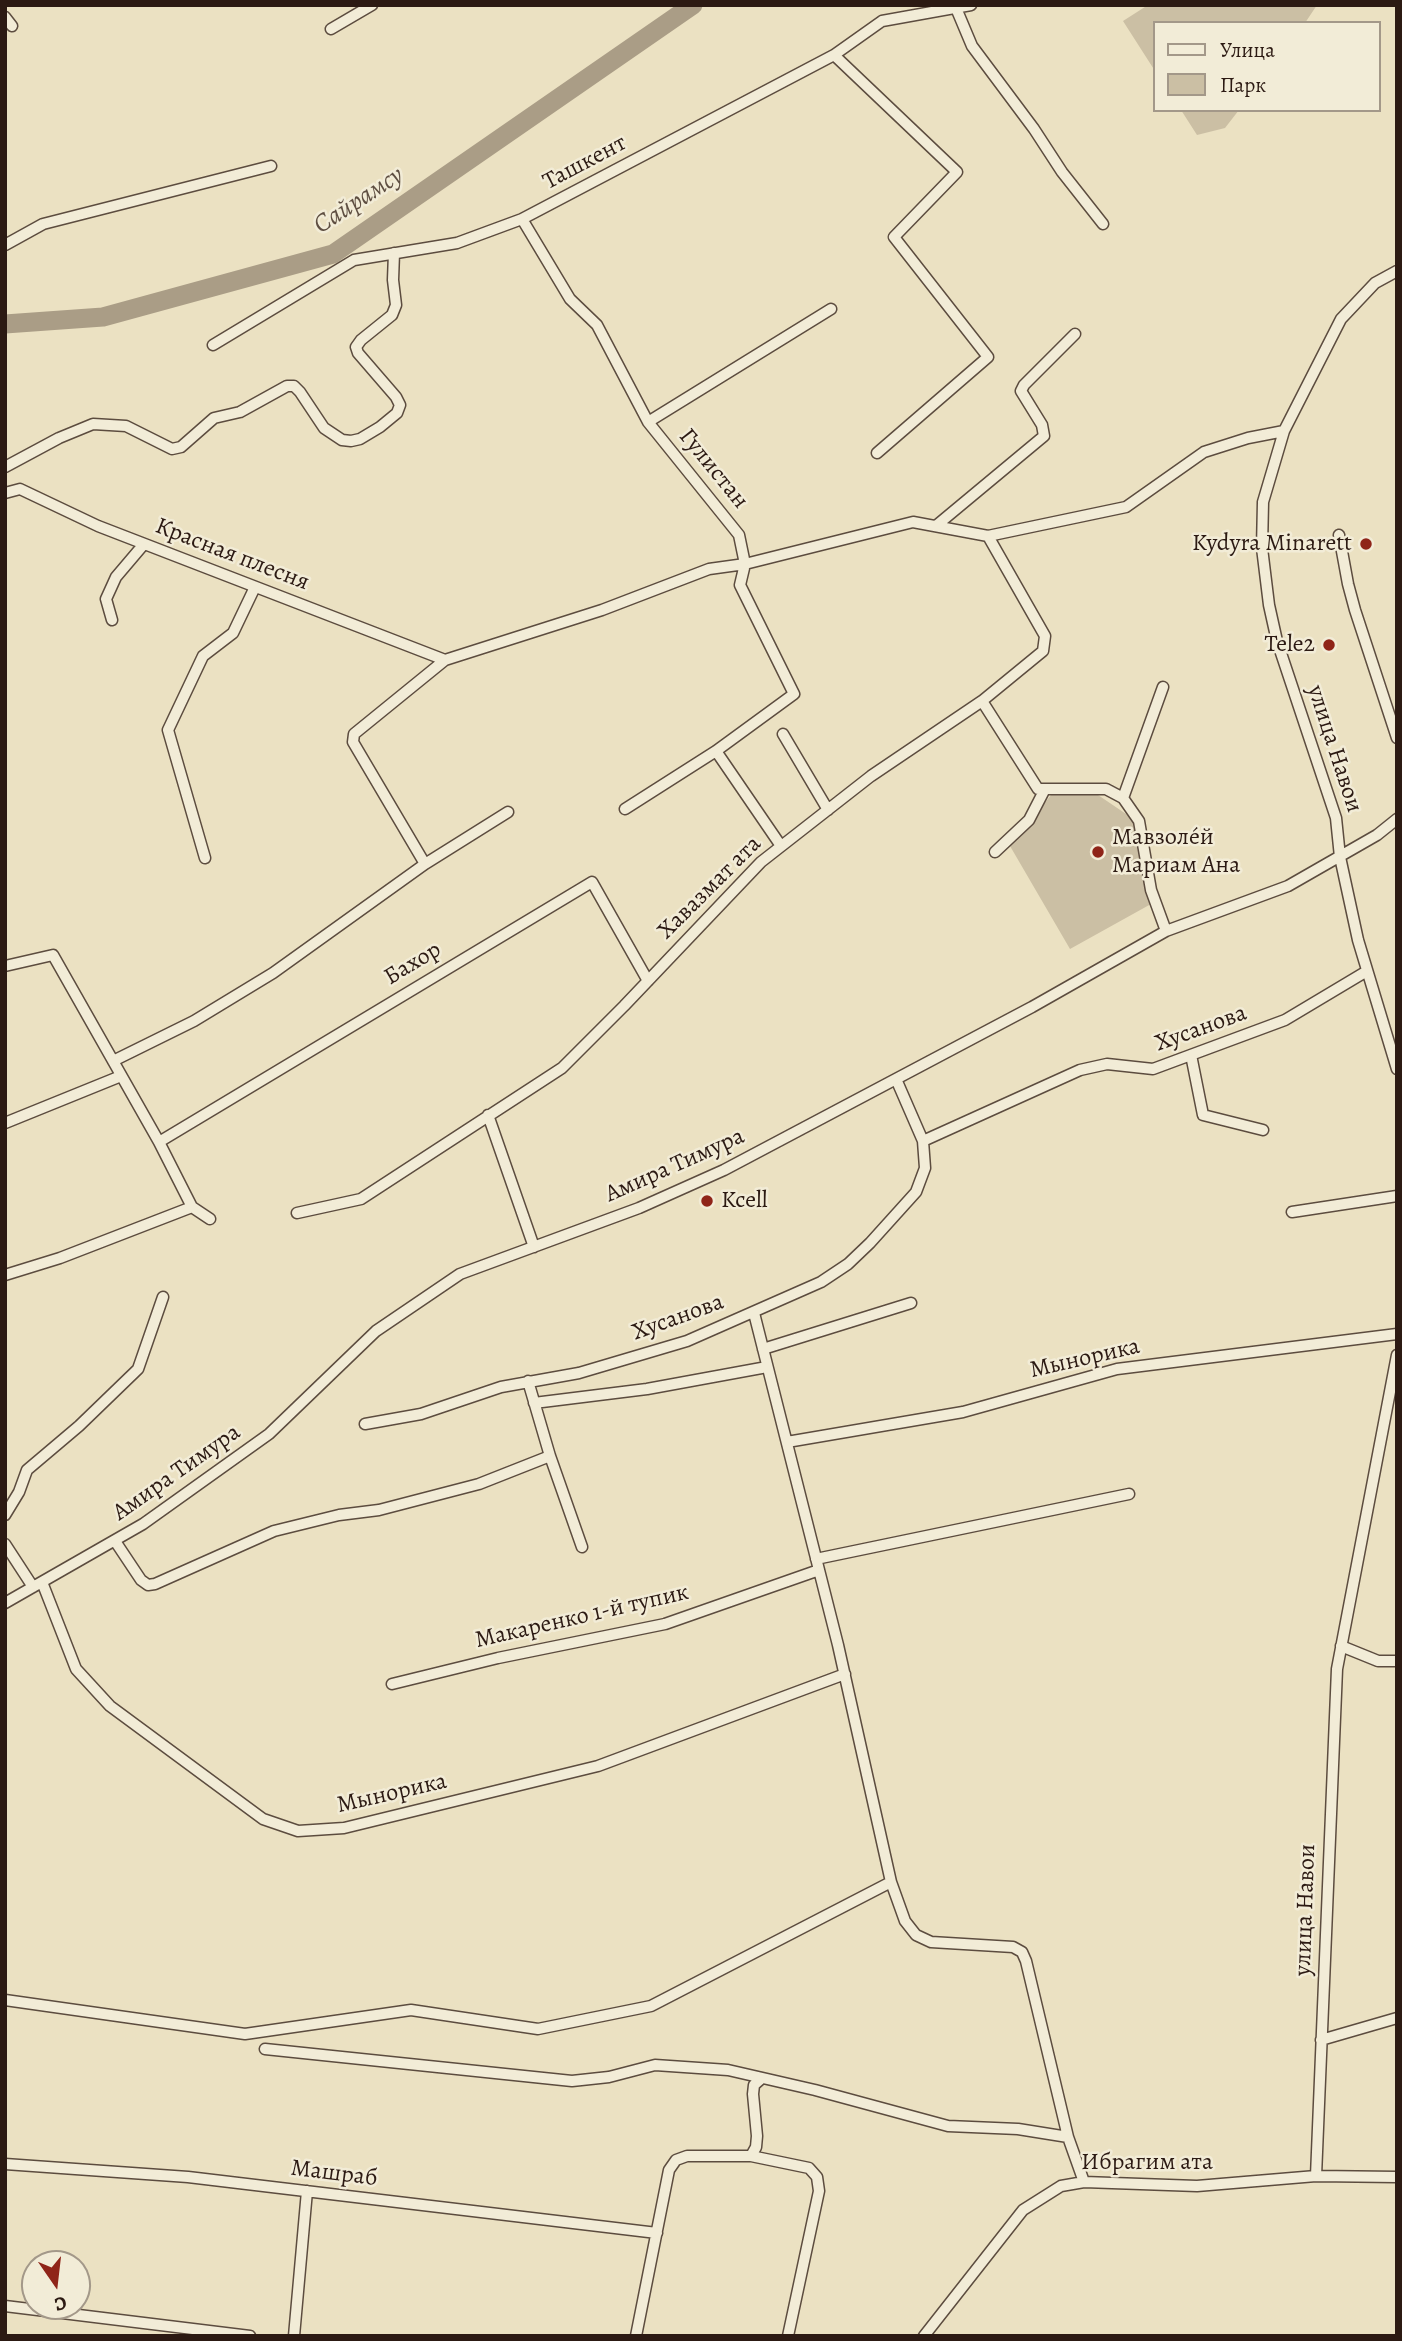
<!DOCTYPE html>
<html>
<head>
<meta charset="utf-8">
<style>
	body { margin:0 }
	#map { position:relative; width:1402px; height:2341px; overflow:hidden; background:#ebe1c2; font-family:Alegreya,serif }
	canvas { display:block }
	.frame { position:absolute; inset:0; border:7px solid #2c1a13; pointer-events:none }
	.legend { position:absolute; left:1153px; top:21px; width:228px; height:91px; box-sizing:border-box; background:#f2ecd7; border:2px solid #a39889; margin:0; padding:9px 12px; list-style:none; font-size:21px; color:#2c1a13 }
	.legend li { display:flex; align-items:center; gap:14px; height:35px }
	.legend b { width:35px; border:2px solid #a39889 }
	.north { position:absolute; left:21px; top:2250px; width:70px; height:70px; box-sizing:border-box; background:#f2ecd7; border:2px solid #a39889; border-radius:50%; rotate:166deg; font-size:19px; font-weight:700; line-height:28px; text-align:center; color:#2c1a13 }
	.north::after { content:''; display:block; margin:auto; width:24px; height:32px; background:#8f2418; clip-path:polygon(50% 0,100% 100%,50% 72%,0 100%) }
</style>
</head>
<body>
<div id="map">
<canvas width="1402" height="2341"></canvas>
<div class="frame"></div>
<ul class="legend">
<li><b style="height:9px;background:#f2ecd7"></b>Улица</li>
<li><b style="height:19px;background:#cbbfa4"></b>Парк</li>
</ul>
<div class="north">С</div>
</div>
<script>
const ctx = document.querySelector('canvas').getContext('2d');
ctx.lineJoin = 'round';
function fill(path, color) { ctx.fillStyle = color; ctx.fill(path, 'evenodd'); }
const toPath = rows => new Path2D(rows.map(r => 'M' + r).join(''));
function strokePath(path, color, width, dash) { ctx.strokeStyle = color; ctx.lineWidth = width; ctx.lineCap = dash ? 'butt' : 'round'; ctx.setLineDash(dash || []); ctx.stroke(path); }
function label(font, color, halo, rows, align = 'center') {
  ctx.font = font + ' Alegreya,serif'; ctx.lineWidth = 5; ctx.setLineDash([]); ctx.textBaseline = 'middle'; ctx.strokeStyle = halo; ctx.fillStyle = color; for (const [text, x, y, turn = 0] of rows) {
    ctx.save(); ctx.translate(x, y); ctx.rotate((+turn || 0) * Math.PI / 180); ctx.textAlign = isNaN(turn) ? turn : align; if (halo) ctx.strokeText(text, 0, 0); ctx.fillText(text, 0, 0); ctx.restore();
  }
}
fill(toPath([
	[1148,5,1317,5,1305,23,1155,23,1155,71,1123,21],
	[1181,110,1239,110,1225,128,1197,135],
	[1051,795,1098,795,1132,818,1151,904,1070,949,1010,846]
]), '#cbbfa4');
strokePath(toPath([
	[5,324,103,317,333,254,693,5]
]), '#aa9d86', 19);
const minor = toPath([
	[956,8,972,46,1034,129,1062,172,1103,224],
	[5,17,12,26],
	[331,29,372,5],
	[834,55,957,172,894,237,988,357,877,453],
	[522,219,570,299,597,325,648,422,739,535,745,564,740,585,794,694,716,751,625,809],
	[5,245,43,224,271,166],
	[1397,271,1375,283,1341,319,1284,431,1263,502,1262,548,1269,605,1277,641,1336,818,1340,857,1358,940,1397,1069],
	[213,345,354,260,457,243,522,219,834,55,882,21,971,5],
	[648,422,831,309],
	[5,467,59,438,93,424,126,426,172,449,181,447,214,418,240,412,287,386,294,386,300,392,324,428,342,440,351,441,360,439,380,427,397,413,400,405,396,397,358,353,356,347,361,340,392,315,396,305,393,280,394,253],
	[5,493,20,489,98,526,445,660],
	[937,525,1044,436,1042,425,1021,391,1024,385,1075,334],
	[1339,535,1348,584,1355,610,1397,738],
	[112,620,106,599,116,577,144,544],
	[982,701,1038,789,1106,789,1123,798,1139,821,1151,890,1166,931],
	[783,734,828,810],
	[716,751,781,846],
	[1123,798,1163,687],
	[995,852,1029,820,1045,789],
	[205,858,168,730,203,656,233,633,255,587],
	[425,864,353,742,354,734,445,660,602,610,709,569,745,564,913,522,988,536,1126,507,1204,452,1248,438,1284,431],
	[5,966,53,955,159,1142,192,1207,210,1219],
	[1191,1055,1203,1115,1263,1130],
	[113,1061,194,1021,273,973,425,864,508,812],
	[488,1115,534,1247],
	[5,1123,121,1076],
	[923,1141,1080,1070,1107,1064,1153,1069,1285,1020,1367,971],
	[159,1142,592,882,648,981],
	[1292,1212,1397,1196],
	[297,1213,361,1199,562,1068,624,1006,761,862,871,776,982,701,1043,651,1045,636,988,536],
	[5,1275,60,1258,192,1207],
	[754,1313,838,1645,891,1882,905,1921,916,1935,931,1942,1013,1947,1022,1952,1026,1961,1068,2137,1084,2182],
	[763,1349,911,1303],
	[528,1381,550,1456,582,1547],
	[534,1403,647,1389,767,1367],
	[365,1424,421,1414,501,1387,579,1373,687,1341,821,1282,848,1264,870,1243,916,1192,925,1168,923,1141,896,1079],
	[787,1442,963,1412,1117,1369,1397,1334],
	[5,1515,19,1492,27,1470,79,1426,138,1369,163,1297],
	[115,1541,141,1580,148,1585,155,1584,274,1531,339,1515,379,1510,479,1484,550,1456],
	[5,1544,33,1587],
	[816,1559,1129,1494],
	[42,1582,76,1669,110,1706,263,1819,298,1831,344,1828,598,1766,845,1674],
	[5,1603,143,1524,269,1434,376,1331,460,1274,639,1208,724,1170,1032,1007,1166,931,1288,886,1377,835,1397,819],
	[1341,1646,1378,1661,1397,1661],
	[392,1684,498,1658,665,1624,819,1570],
	[5,2000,245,2034,411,2010,538,2029,651,2006,891,1882],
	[1321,2040,1397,2018],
	[265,2049,572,2081,609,2077,655,2065,728,2070,815,2090,948,2126,1018,2129,1068,2137],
	[751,2156,756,2147,757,2136,753,2094,754,2085,762,2078],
	[5,2164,188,2177,657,2233],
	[1316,2176,1337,1669,1397,1355],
	[5,2306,250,2336],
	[294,2336,307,2191],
	[636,2336,669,2170,676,2160,687,2156,751,2156,809,2168,817,2177,819,2191,788,2336],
	[924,2336,1023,2210,1061,2186,1084,2182,1197,2186,1316,2176,1397,2177]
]);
strokePath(minor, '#5c4c3f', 13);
strokePath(minor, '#f2ecd7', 10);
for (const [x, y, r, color] of [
	[1366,544,7,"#8f2418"],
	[1329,645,7,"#8f2418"],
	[1098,852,7,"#8f2418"],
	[707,1201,7,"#8f2418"]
]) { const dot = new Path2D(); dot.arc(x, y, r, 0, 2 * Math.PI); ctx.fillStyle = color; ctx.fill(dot); strokePath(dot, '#f2ecd7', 2.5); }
label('24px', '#2c1a13', '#f2ecd7', [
	["Ташкент",585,163,-28],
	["Гулистан",713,469,51],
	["Красная плесня",232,555,21],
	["улица Навои",1334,749,72],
	["Хавазмат ата",710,888,-45],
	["Бахор",413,964,-31],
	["Хусанова",1201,1029,-20],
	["Амира Тимура",675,1166,-24],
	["Хусанова",678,1318,-20],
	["Мынорика",1085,1359,-13],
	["Амира Тимура",177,1473,-35],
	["Макаренко 1-й тупик",582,1617,-13],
	["Мынорика",392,1794,-13],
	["улица Навои",1306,1910,-88],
	["Ибрагим ата",1147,2163],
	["Машраб",334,2174,7]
]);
label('24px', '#2c1a13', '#f2ecd7', [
	["Kydyra Minarett",1352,544],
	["Tele2",1315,645],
	["Мавзоле́й",1112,838,"left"],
	["Мариам Ана",1112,866,"left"],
	["Kcell",721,1201,"left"]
], 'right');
label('italic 26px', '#5e4e41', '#f2ecd7', [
	["Сайрамсу",359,201,-33]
]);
</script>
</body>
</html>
